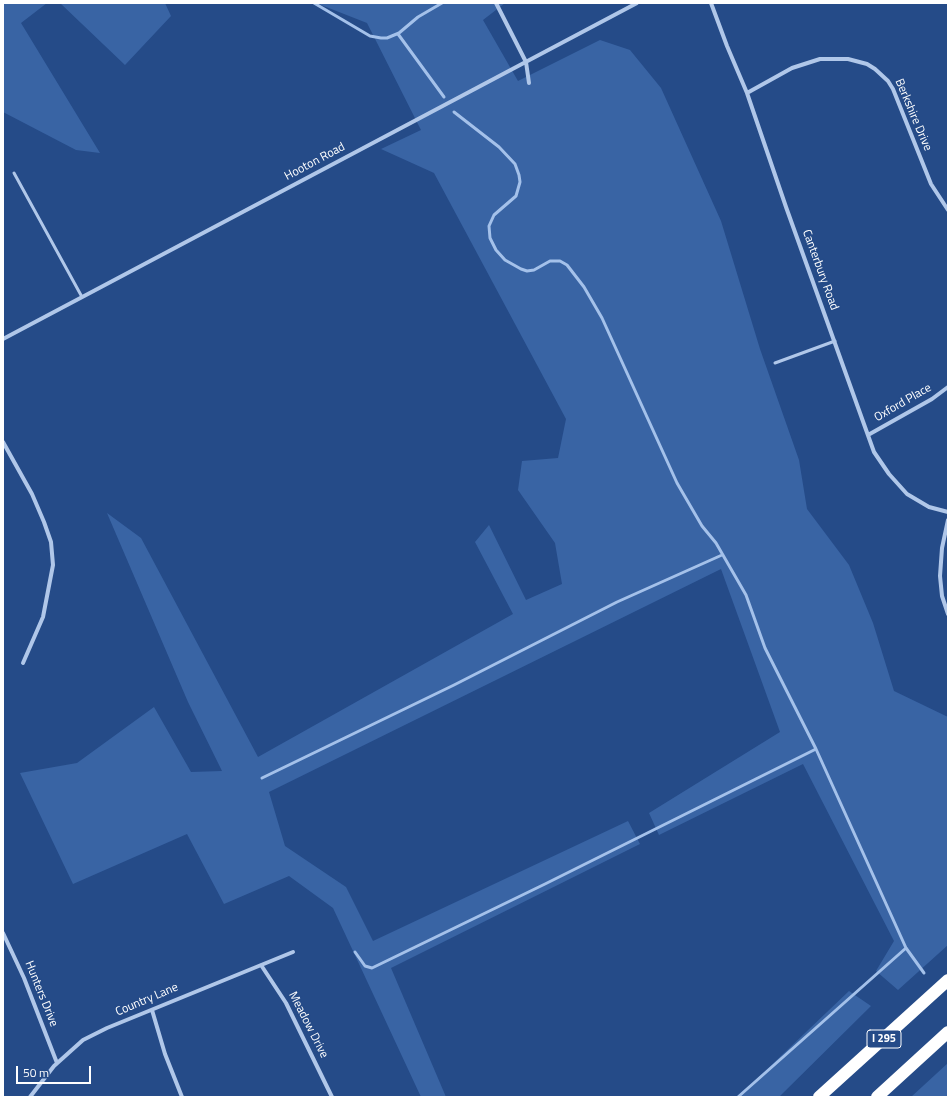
<!DOCTYPE html>
<html>
<head>
<meta charset="utf-8">
<style>
	body { margin:0 }
	#map { position:relative; width:951px; height:1100px; overflow:hidden; background:#254b88; font-family:"Titillium Web",sans-serif }
	canvas { display:block }
	.frame { position:absolute; inset:0; border:4px solid #fff; pointer-events:none }
	.scale { position:absolute; left:16px; top:1066px; width:75px; height:18px; box-sizing:border-box; border:2px solid #fff; border-top:0; padding-left:5px; font-size:12px; line-height:14px; white-space:nowrap; color:#fff; -webkit-text-stroke:3px #254b88; paint-order:stroke }
</style>
</head>
<body>
<div id="map">
<canvas width="951" height="1100"></canvas>
<div class="frame"></div>
<div class="scale">50 m</div>
</div>
<script>
const ctx = document.querySelector('canvas').getContext('2d');
ctx.lineJoin = 'round';
function fill(path, color) { ctx.fillStyle = color; ctx.fill(path, 'evenodd'); }
const toPath = rows => new Path2D(rows.map(r => 'M' + r).join(''));
function strokePath(path, color, width, dash) { ctx.strokeStyle = color; ctx.lineWidth = width; ctx.lineCap = dash ? 'butt' : 'round'; ctx.setLineDash(dash || []); ctx.stroke(path); }
function label(font, color, halo, rows, align = 'center') {
  ctx.font = font + ' "Titillium Web",sans-serif'; ctx.lineWidth = 3; ctx.setLineDash([]); ctx.textBaseline = 'middle'; ctx.strokeStyle = halo; ctx.fillStyle = color; for (const [text, x, y, turn = 0] of rows) {
    ctx.save(); ctx.translate(x, y); ctx.rotate((+turn || 0) * Math.PI / 180); ctx.textAlign = isNaN(turn) ? turn : align; if (halo) ctx.strokeText(text, 0, 0); ctx.fillText(text, 0, 0); ctx.restore();
  }
}
fill(toPath([
	[3,3,47,3,21,23,100,153,76,150,3,112],
	[60,3,165,3,171,16,125,65],
	[316,3,505,3,483,20,518,81,600,40,630,50,661,88,721,221,760,349,799,460,807,509,849,565,873,623,894,691,948,717,948,945,898,990,876,971,894,941,803,764,659,835,649,813,780,732,721,569,269,792,285,846,346,887,373,941,628,821,640,844,391,968,446,1097,421,1097,333,908,289,876,224,904,187,834,73,884,20,773,77,763,154,707,191,772,222,771,188,702,107,513,141,538,258,757,513,614,475,542,489,525,526,600,562,584,555,543,518,490,522,461,558,458,566,419,434,173,381,149,421,130,367,23],
	[849,991,871,1006,779,1097,738,1097],
	[948,1063,948,1097,911,1097]
]), '#3964a4');
strokePath(toPath([
	[314,3,370,36,381,38,387,38,399,33,418,17,442,3],
	[398,34,444,97],
	[454,112,499,147,515,164,519,175,520,182,516,196,494,215,489,226,490,238,496,250,505,260,521,269,527,271,534,270,550,261,560,261,567,265,584,287,602,318,677,483,702,526,716,543,746,595,765,648,816,749,906,948,924,973],
	[262,778,454,685,617,602,722,555],
	[355,952,365,966,372,968,545,884,816,749],
	[738,1097,906,948]
]), '#a4c1ea', 3);
strokePath(toPath([
	[14,173,82,297],
	[775,363,835,341]
]), '#b0c7e9', 3);
strokePath(toPath([
	[496,3,526,62,529,83],
	[711,3,727,46,747,93,786,207,874,452,889,474,907,494,929,507,948,512],
	[747,93,792,68,820,59,848,59,867,64,875,69,888,81,893,89,931,184,948,210],
	[3,339,637,3],
	[868,435,932,399,948,387],
	[3,442,32,494,44,522,51,542,53,565,43,617,23,663],
	[948,520,942,548,940,576,942,596,948,614],
	[3,933,24,978,57,1063],
	[261,965,286,1003,332,1097],
	[152,1010,165,1054,182,1097],
	[30,1097,54,1066,83,1040,107,1028,293,952]
]), '#b0c7e9', 4);
strokePath(toPath([
	[819,1097,948,980],
	[877,1097,948,1032]
]), '#fff', 12);
for (const [x, y, w] of [
	[884,1039,34]
]) { const box = new Path2D(); box.roundRect(x - w / 2, y - 9, w, 18, 3); ctx.fillStyle = '#254b88'; ctx.fill(box); strokePath(box, '#fff', 1); }
label('bold 11px', '#fff', null, [
	["I 295",884,1039]
]);
label('12px', '#fff', '#254b88', [
	["Berkshire Drive",913,115,67],
	["Hooton Road",315,162,-28],
	["Canterbury Road",820,270,70],
	["Oxford Place",903,403,-30],
	["Hunters Drive",41,994,68],
	["Country Lane",147,1000,-23],
	["Meadow Drive",308,1025,63]
]);
</script>
</body>
</html>
